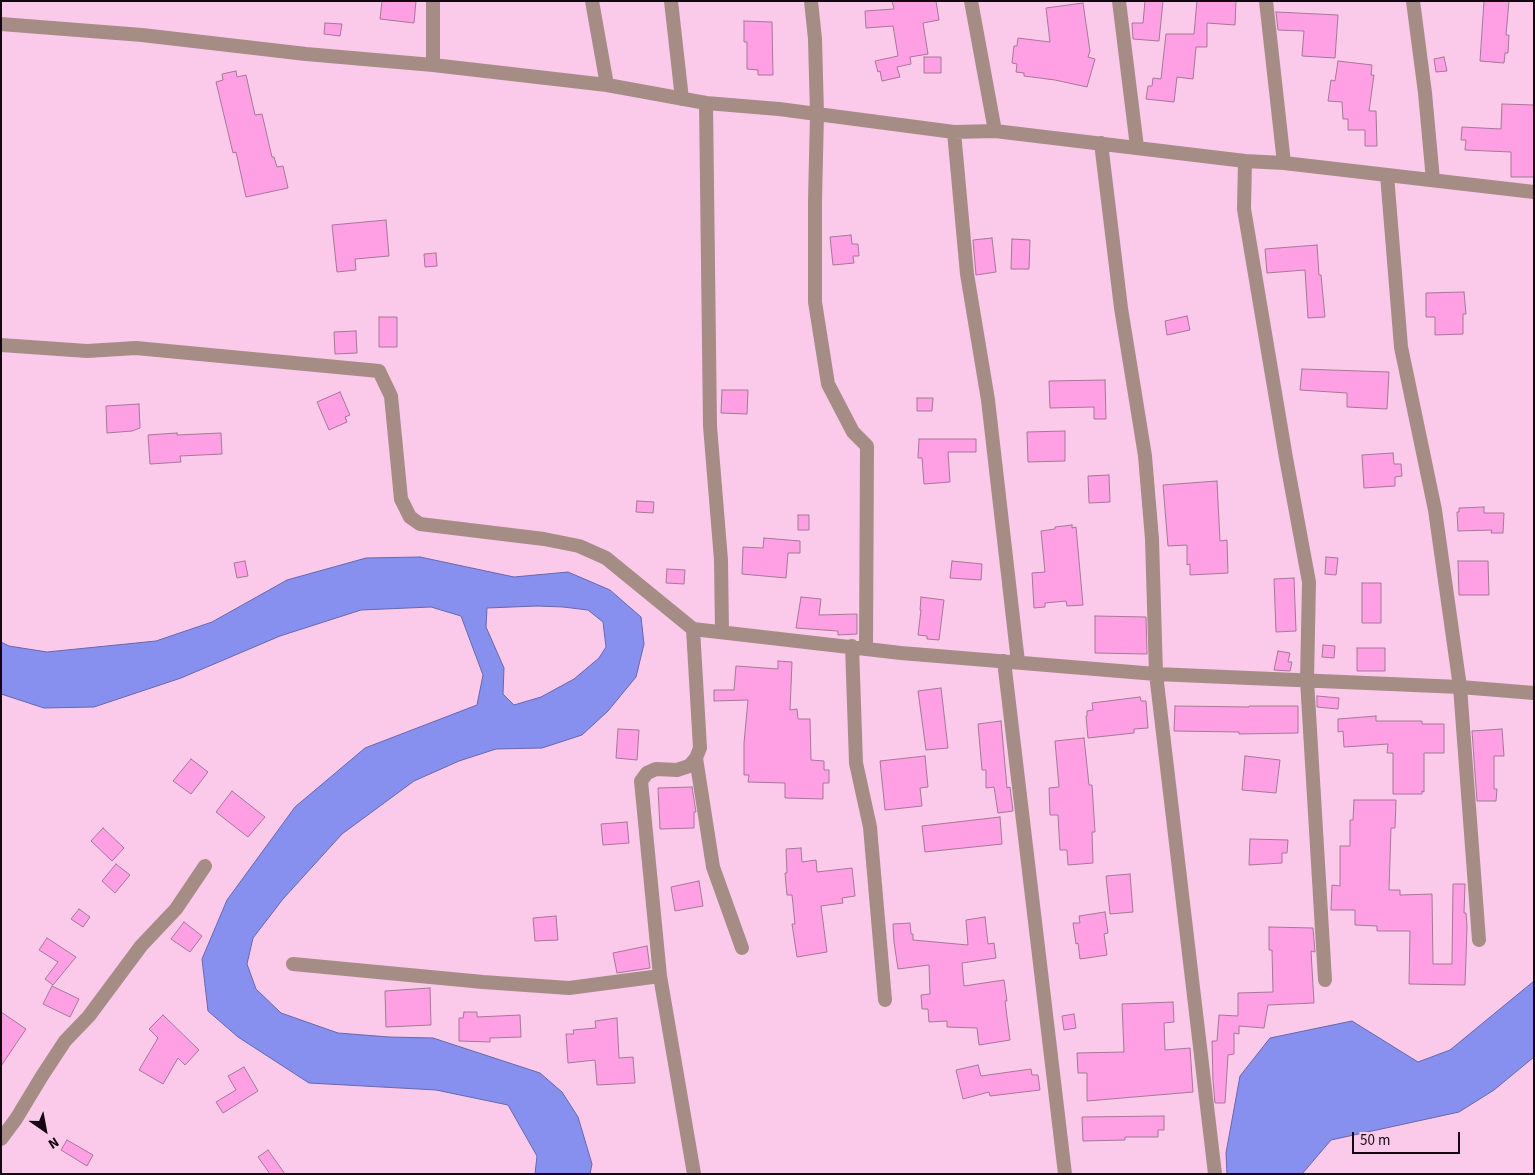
<!DOCTYPE html>
<html>
<head>
<meta charset="utf-8">
<style>
	body { margin:0 }
	#map { position:relative; width:1535px; height:1175px; overflow:hidden; background:#fbcaeb; font-family:"Source Sans 3",sans-serif }
	canvas { display:block }
	.frame { position:absolute; inset:0; border:2px solid #150611; pointer-events:none }
	.north { position:absolute; left:20px; top:1105px; width:50px; height:50px; -webkit-text-stroke:4px #fbcaeb; paint-order:stroke; rotate:147deg; font-size:14px; font-weight:700; line-height:20px; text-align:center; color:#150611 }
	.north::after { content:''; display:block; margin:auto; width:18px; height:22px; background:#150611; clip-path:polygon(50% 0,100% 100%,50% 72%,0 100%) }
	.scale { position:absolute; left:1352px; top:1132px; width:108px; height:22px; box-sizing:border-box; border:2px solid #150611; border-top:0; padding-left:6px; font-size:15px; line-height:18px; white-space:nowrap; color:#150611; -webkit-text-stroke:4px #fbcaeb; paint-order:stroke }
</style>
</head>
<body>
<div id="map">
<canvas width="1535" height="1175"></canvas>
<div class="frame"></div>
<div class="north">N</div>
<div class="scale">50 m</div>
</div>
<script>
const ctx = document.querySelector('canvas').getContext('2d');
ctx.lineJoin = 'round';
function fill(path, color) { ctx.fillStyle = color; ctx.fill(path, 'evenodd'); }
const toPath = rows => new Path2D(rows.map(r => 'M' + r).join(''));
function strokePath(path, color, width, dash) { ctx.strokeStyle = color; ctx.lineWidth = width; ctx.lineCap = dash ? 'butt' : 'round'; ctx.setLineDash(dash || []); ctx.stroke(path); }
const water = toPath([
	[420,557,514,577,568,572,610,590,641,617,644,644,636,677,608,711,582,735,542,748,496,749,459,761,414,781,342,834,283,899,253,938,247,964,256,989,281,1013,338,1033,389,1037,433,1038,540,1073,562,1092,578,1117,592,1164,590,1174,535,1174,537,1156,508,1105,436,1090,309,1083,238,1037,208,1011,202,959,227,900,295,807,365,748,477,705,483,675,461,616,431,607,361,610,280,636,181,678,94,707,44,708,1,694,1,642,9,646,47,652,156,641,212,622,287,580,366,558,420,557],
	[537,606,563,607,588,610,603,622,606,647,599,658,574,679,541,697,514,705,503,694,504,668,486,627,487,608,537,606],
	[1534,981,1534,1057,1494,1090,1459,1112,1331,1140,1302,1174,1227,1174,1226,1153,1240,1076,1270,1038,1352,1021,1418,1062,1450,1050,1534,981]
]);
fill(water, '#8890ef');
strokePath(water, '#6667ac', 1);
const building = toPath([
	[382,1,416,1,414,23,380,19,382,1],
	[892,1,936,1,939,20,923,23,928,54,910,57,911,64,897,67,900,77,882,81,880,71,878,72,875,61,898,56,893,26,866,28,865,11,894,9,892,1],
	[1145,1,1163,1,1159,41,1133,39,1132,23,1143,23,1145,1],
	[1197,1,1236,1,1235,25,1207,23,1207,47,1196,47,1193,79,1177,77,1174,102,1146,99,1148,86,1152,86,1153,78,1161,79,1166,34,1194,34,1197,1],
	[1484,1,1509,1,1506,35,1509,35,1508,53,1505,53,1504,63,1480,61,1484,1],
	[1083,3,1090,51,1088,57,1095,59,1087,87,1055,80,1024,76,1024,73,1016,72,1017,64,1012,63,1014,46,1017,46,1018,38,1050,42,1046,8,1083,3],
	[1276,12,1338,15,1335,58,1302,56,1304,31,1278,30,1276,12],
	[744,21,772,22,773,75,758,75,758,70,747,69,747,42,744,42,744,21],
	[325,23,342,24,340,36,324,34,325,23],
	[924,57,941,57,941,73,924,73,924,57],
	[1444,57,1447,71,1436,72,1434,59,1444,57],
	[1338,61,1372,65,1371,75,1374,75,1369,111,1376,111,1377,146,1365,146,1365,130,1348,130,1348,119,1343,119,1342,102,1328,101,1331,80,1335,81,1338,61],
	[236,71,237,77,246,75,255,115,262,114,272,157,274,157,277,167,283,166,288,188,246,197,236,152,233,153,216,82,223,80,222,74,236,71],
	[1502,104,1534,105,1534,177,1511,177,1511,152,1465,150,1466,140,1461,140,1462,127,1501,129,1502,104],
	[386,220,389,256,355,259,356,270,337,272,332,225,386,220],
	[851,235,852,244,858,244,859,256,853,256,854,263,833,265,830,237,851,235],
	[992,238,996,272,976,275,973,240,992,238],
	[1012,239,1030,240,1029,269,1011,269,1012,239],
	[1317,245,1319,275,1321,275,1325,317,1308,318,1305,270,1267,273,1265,249,1317,245],
	[436,253,437,266,425,267,424,254,436,253],
	[1464,292,1466,314,1463,314,1463,334,1435,335,1435,317,1426,317,1426,293,1464,292],
	[1187,316,1190,330,1167,335,1165,321,1187,316],
	[379,317,397,317,397,347,379,347,379,317],
	[356,331,357,353,335,354,334,332,356,331],
	[1302,369,1389,372,1387,409,1347,407,1347,393,1300,390,1302,369],
	[1105,380,1106,419,1094,419,1094,407,1050,408,1049,381,1105,380],
	[722,390,748,390,747,414,721,413,722,390],
	[340,392,350,415,345,417,347,422,329,430,317,402,340,392],
	[917,398,933,398,932,411,917,411,917,398],
	[139,404,140,428,132,431,107,433,106,406,139,404],
	[1065,431,1065,461,1028,462,1027,432,1065,431],
	[177,433,177,435,221,433,222,454,180,456,181,462,150,464,148,435,177,433],
	[919,439,976,439,976,452,948,452,950,482,924,484,922,458,918,458,919,439],
	[1393,453,1394,464,1401,464,1402,476,1395,477,1395,486,1364,488,1362,455,1393,453],
	[1109,475,1110,502,1089,503,1088,476,1109,475],
	[1217,481,1220,541,1227,540,1228,573,1190,575,1190,564,1187,565,1187,545,1168,546,1163,485,1217,481],
	[637,501,654,502,653,513,636,512,637,501],
	[1484,507,1484,513,1504,513,1503,533,1491,533,1492,530,1458,531,1457,512,1459,512,1459,508,1484,507],
	[798,515,809,515,809,530,798,530,798,515],
	[1072,525,1072,528,1076,527,1083,605,1067,606,1066,601,1045,603,1045,607,1034,608,1032,573,1045,572,1041,531,1055,529,1055,527,1072,525],
	[764,538,800,541,800,553,788,553,786,578,742,574,743,547,763,548,764,538],
	[1326,557,1338,558,1336,575,1325,574,1326,557],
	[245,561,248,576,237,578,234,563,245,561],
	[952,561,982,564,981,580,950,578,952,561],
	[1458,561,1488,561,1489,595,1459,595,1458,561],
	[667,569,685,570,684,584,666,583,667,569],
	[1294,578,1296,631,1276,632,1274,579,1294,578],
	[1362,583,1381,583,1381,623,1362,623,1362,583],
	[801,597,821,599,819,615,857,614,857,634,838,635,838,631,796,628,801,597],
	[921,597,944,600,939,640,927,639,927,636,918,635,921,610,920,610,921,597],
	[1095,616,1146,617,1147,654,1095,653,1095,616],
	[1323,645,1335,646,1334,658,1322,657,1323,645],
	[1357,648,1385,648,1385,671,1357,671,1357,648],
	[1278,651,1290,653,1288,662,1292,662,1290,671,1274,670,1278,651],
	[778,661,792,662,790,710,797,709,798,719,810,719,811,760,824,761,824,770,829,770,829,783,823,783,823,799,785,798,785,783,748,782,749,775,744,775,744,743,748,700,714,701,714,690,734,690,736,666,778,669,778,661],
	[941,688,948,748,926,750,918,691,941,688],
	[1317,696,1339,698,1338,709,1317,707,1317,696],
	[1140,697,1141,701,1146,701,1148,728,1134,729,1134,733,1088,738,1086,716,1087,716,1087,711,1093,710,1092,703,1140,697],
	[1175,706,1249,707,1249,706,1298,706,1298,733,1239,734,1239,732,1174,731,1175,706],
	[1376,716,1376,721,1422,721,1422,724,1444,724,1444,753,1424,753,1424,792,1422,791,1422,794,1393,794,1393,753,1387,753,1388,744,1344,747,1343,731,1338,732,1338,719,1376,716],
	[1001,721,1007,788,1010,787,1013,811,998,813,994,787,986,788,986,770,982,770,978,724,1001,721],
	[618,729,639,730,637,760,616,758,618,729],
	[1502,729,1504,756,1494,756,1494,789,1497,789,1496,801,1477,801,1472,731,1502,729],
	[1084,738,1089,785,1092,785,1095,832,1092,832,1093,863,1068,865,1067,850,1060,850,1058,815,1050,815,1049,788,1059,787,1055,741,1084,738],
	[925,756,928,787,920,788,922,806,885,810,880,761,925,756],
	[1245,756,1280,760,1276,793,1242,790,1245,756],
	[191,759,208,772,191,794,173,781,191,759],
	[692,787,696,812,694,812,694,828,660,829,658,788,692,787],
	[232,791,265,817,248,837,216,812,232,791],
	[1354,800,1396,800,1395,828,1391,828,1389,890,1400,890,1400,895,1432,894,1433,964,1452,964,1453,884,1465,884,1464,913,1466,913,1467,926,1465,985,1409,984,1410,931,1377,931,1377,926,1355,925,1355,910,1331,910,1332,885,1340,886,1340,846,1350,846,1350,820,1353,820,1354,800],
	[1000,817,1002,844,925,852,922,826,1000,817],
	[627,822,629,843,603,845,601,824,627,822],
	[103,828,124,848,112,861,91,841,103,828],
	[1250,839,1288,840,1287,853,1282,853,1282,863,1249,865,1250,839],
	[801,848,802,862,816,860,817,872,852,868,855,896,842,898,843,903,821,906,827,952,797,957,792,924,795,924,792,895,787,895,785,873,787,873,786,849,801,848],
	[116,864,130,875,115,893,102,881,116,864],
	[1130,874,1133,912,1110,914,1106,876,1130,874],
	[699,881,703,906,675,911,671,887,699,881],
	[79,909,90,917,83,927,71,919,79,909],
	[1105,912,1108,933,1104,934,1107,955,1080,959,1078,943,1076,944,1073,923,1080,923,1079,916,1105,912],
	[556,916,558,940,535,941,533,918,556,916],
	[985,917,988,944,994,943,996,958,962,963,964,986,1004,980,1007,1001,1005,1001,1010,1040,979,1045,977,1028,947,1027,947,1021,929,1022,928,1009,922,1009,921,995,930,994,929,965,898,969,894,942,893,924,910,923,911,934,913,934,913,940,968,945,966,920,985,917],
	[184,922,202,936,190,952,171,939,184,922],
	[1269,927,1313,928,1315,952,1311,951,1314,1003,1268,1005,1264,1028,1239,1026,1239,1034,1234,1033,1234,1054,1228,1055,1225,1103,1215,1103,1213,1081,1212,1041,1217,1041,1219,1015,1238,1016,1238,993,1273,992,1272,950,1269,950,1269,927],
	[47,938,76,957,53,985,45,979,58,962,39,950,47,938],
	[647,946,650,968,617,973,613,953,647,946],
	[52,986,79,999,70,1017,43,1004,52,986],
	[430,988,431,1025,386,1027,385,991,430,988],
	[1173,1002,1174,1022,1164,1023,1165,1050,1190,1048,1193,1092,1087,1101,1087,1073,1078,1073,1077,1053,1124,1052,1122,1004,1173,1002],
	[1,1012,26,1029,1,1066,1,1012],
	[464,1012,477,1012,477,1017,520,1015,521,1037,490,1038,490,1042,459,1041,459,1018,463,1018,464,1012],
	[1074,1014,1076,1028,1064,1030,1062,1016,1074,1014],
	[163,1015,199,1050,185,1065,178,1058,163,1084,139,1070,158,1038,149,1029,163,1015],
	[617,1018,619,1058,633,1057,635,1083,597,1085,595,1060,568,1063,566,1034,574,1034,573,1030,596,1028,595,1021,617,1018],
	[978,1065,981,1076,1031,1069,1032,1075,1038,1075,1040,1090,990,1096,989,1092,963,1099,956,1070,978,1065],
	[244,1067,258,1091,223,1113,216,1102,236,1090,228,1076,244,1067],
	[1164,1116,1164,1130,1158,1130,1158,1137,1125,1137,1125,1140,1083,1141,1082,1117,1164,1116],
	[67,1140,93,1155,87,1166,61,1150,67,1140],
	[268,1150,285,1174,270,1174,258,1157,268,1150]
]);
fill(building, '#fea0e3');
strokePath(building, '#a47896', 1);
strokePath(toPath([
	[592,1,607,85],
	[671,1,682,99],
	[811,1,815,39,817,114,815,201,815,302,828,384,853,432,867,446,866,648],
	[971,1,995,131],
	[1119,1,1137,147],
	[1266,1,1284,163],
	[1413,1,1425,93,1433,180],
	[1,24,142,35,306,54,433,65,607,85,706,103,779,109,954,132,995,131,1245,161,1284,163,1534,192],
	[433,65,433,1],
	[706,103,710,426,721,560,722,632],
	[954,132,967,274,988,400,1018,662],
	[1101,143,1121,308,1145,456,1152,539,1156,674,1215,1174],
	[1245,161,1244,209,1286,458,1309,582,1307,680,1325,980],
	[1387,175,1401,347,1435,510,1460,687,1479,940],
	[1,345,87,351,136,348,379,371,391,396,401,499,410,517,420,524,544,539,579,546,606,558,693,629,901,653,1156,674,1460,687,1534,693],
	[852,646,856,763,870,827,885,1000],
	[1004,661,1065,1174],
	[696,758,713,867,742,948],
	[293,964,483,982,569,988,660,976,641,781,647,773,656,769,677,770,689,766,696,758,700,748,693,629],
	[660,976,694,1174],
	[1,1139,16,1119,42,1076,65,1041,89,1016,141,946,176,909,205,866]
]), '#a58d85', 14);
</script>
</body>
</html>
